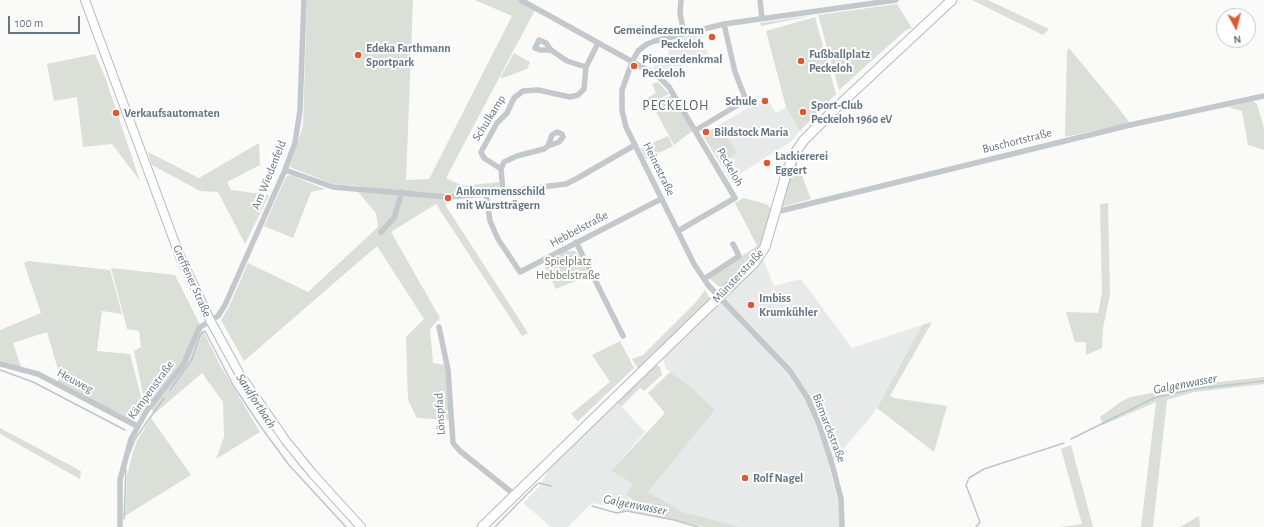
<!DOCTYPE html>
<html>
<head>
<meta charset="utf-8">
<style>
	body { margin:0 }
	#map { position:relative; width:1264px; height:527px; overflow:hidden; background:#fafaf8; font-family:"Alegreya Sans",sans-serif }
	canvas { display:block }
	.north { position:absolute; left:1216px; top:8px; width:40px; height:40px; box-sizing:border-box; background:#fff; border:1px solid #c1c8cd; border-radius:50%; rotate:173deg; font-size:11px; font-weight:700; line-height:16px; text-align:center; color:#657683 }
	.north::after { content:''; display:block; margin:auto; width:14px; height:18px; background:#e4572e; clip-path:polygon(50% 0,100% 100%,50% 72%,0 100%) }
	.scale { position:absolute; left:8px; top:16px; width:72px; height:18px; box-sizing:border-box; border:2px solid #657683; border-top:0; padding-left:5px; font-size:12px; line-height:14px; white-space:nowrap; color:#657683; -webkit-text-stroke:3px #fff; paint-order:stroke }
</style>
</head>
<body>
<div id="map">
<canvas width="1264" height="527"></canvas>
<div class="north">N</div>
<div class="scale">100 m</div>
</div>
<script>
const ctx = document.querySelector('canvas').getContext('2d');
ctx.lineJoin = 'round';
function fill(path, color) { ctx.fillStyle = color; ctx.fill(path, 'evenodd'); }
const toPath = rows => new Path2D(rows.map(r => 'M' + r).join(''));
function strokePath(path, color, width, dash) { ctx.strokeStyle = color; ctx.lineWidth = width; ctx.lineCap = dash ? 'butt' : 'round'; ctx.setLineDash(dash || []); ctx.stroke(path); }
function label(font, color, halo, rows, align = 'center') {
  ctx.font = font + ' "Alegreya Sans",sans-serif'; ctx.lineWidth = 4; ctx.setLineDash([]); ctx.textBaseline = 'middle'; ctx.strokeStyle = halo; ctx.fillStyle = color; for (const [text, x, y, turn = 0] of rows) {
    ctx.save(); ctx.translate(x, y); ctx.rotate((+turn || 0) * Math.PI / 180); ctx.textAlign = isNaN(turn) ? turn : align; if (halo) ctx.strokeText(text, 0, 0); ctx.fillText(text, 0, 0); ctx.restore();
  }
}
fill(toPath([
	[701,33,709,58,673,68,664,77,653,70,654,64,670,61,667,42],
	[768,100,776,113,789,106,809,118,792,141,730,180,702,132,704,130,707,132,748,108,755,107],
	[763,259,774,286,801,279,852,348,922,325,874,413,829,466,838,501,840,527,741,527,683,512,648,492,715,410,690,386,666,369,663,359],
	[617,402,645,432,611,471,633,484,626,495,631,499,632,505,615,505,604,503,603,505,592,503,568,527,551,527,523,503,540,486,549,469]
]), '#e8e9e9');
fill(toPath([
	[307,0,413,0,406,180,429,179,512,16,475,0,517,0,535,10,446,178,463,186,499,182,500,190,447,194,446,206,528,333,522,336,436,204,391,232,440,318,430,329,433,363,445,365,449,420,417,418,408,400,406,337,424,319,377,246,244,361,221,320,229,307,248,263,308,292,378,227,376,213,358,192,360,186,333,184,290,167,303,126],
	[972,0,988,0,1049,29,1043,35],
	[897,4,912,28,906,30,839,90,818,15],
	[815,15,761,26,760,23],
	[815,17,836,94,800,131,786,107,766,31],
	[1069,48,1117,106,1130,123,1065,137,1067,51],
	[514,53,530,62,527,69,503,78,500,78],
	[95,54,105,77,140,181,112,144,83,147,77,97,54,101,47,64],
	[658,82,669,94,651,103,647,98,656,93,652,84],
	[672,95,692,131,674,145,652,104],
	[1253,101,1257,104,1264,128,1264,150,1248,145,1242,111,1228,107],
	[716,127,722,137,726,135,737,153,720,163,702,134,704,130,707,133],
	[668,136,673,146,646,159,641,148],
	[259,143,260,165,227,182,231,190,269,195,245,244,218,192,200,191,152,165,148,152,199,178],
	[795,158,811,199,781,207],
	[290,175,325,189,311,192,293,238,264,226,286,177],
	[744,198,766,204,773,210,758,254,724,287,718,286,709,278,757,246,735,203],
	[1108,203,1110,295,1103,328,1102,348,1086,355,1086,342,1075,342,1066,312,1098,313,1102,293,1100,204],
	[567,251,575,251,578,254,588,273,584,275,585,277,556,289,543,263],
	[28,261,110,270,122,314,102,311,97,351,130,354,143,404,133,421,58,383,59,373,47,332,13,343,21,367,0,361,0,330,41,313,24,263],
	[111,268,175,275,220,365,260,432,216,459,224,437,223,402,202,373,154,414,143,394,134,351,141,347,139,331,127,329],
	[705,290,709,297,709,303,679,332,665,343,639,370,632,359,643,355,696,302],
	[932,322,890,396,894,398,947,406,934,452,877,408,922,325],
	[620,341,634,368,578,421,571,414,610,382,592,355],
	[655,364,660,367,662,375,644,391,640,388,621,407,617,402],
	[670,372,690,386,715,410,648,492,683,512,741,527,704,527,627,510,620,512,621,506,632,505,632,499,626,495,633,484,611,471,665,413,648,393],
	[1264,377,1264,384,1194,392,1167,400,1153,527,1141,527,1156,402,1103,425,1100,417,1122,401,1131,397,1192,385],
	[151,418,191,475,125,516,127,476,132,455,137,441],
	[0,428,81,471,80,479,0,434],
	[1071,445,1093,527,1061,527,1082,524,1061,449],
	[1199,516,1200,527,1180,527]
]), '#dadfd7');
strokePath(toPath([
	[0,370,33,382,125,430],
	[170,390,192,359,200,335,205,331,233,385,261,427,289,465,346,527],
	[1071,439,1154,398,1193,389,1264,381],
	[130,452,135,439,164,398],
	[592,506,617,513,627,511,674,520,698,527],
	[124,519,126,469],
	[495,527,536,485,539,483,551,486],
	[976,527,980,522,966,485,969,478,984,469,1064,443]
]), '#bbc7cb', 1.5);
const secondary = toPath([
	[85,0,179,254,210,320,239,373,286,441,312,473,361,527]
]);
const primary = toPath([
	[482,527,754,263,765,247,787,171,795,153,804,140,835,109,952,0]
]);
strokePath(secondary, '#b3babf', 10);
strokePath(primary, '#b5babe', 11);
strokePath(toPath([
	[521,0,658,76,669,87,735,198,678,231],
	[681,0,680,13,684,34],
	[760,0,762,18],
	[551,50,546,43,539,40,535,48,540,50,551,50,567,61,586,67],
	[696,130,746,100,735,72,724,24],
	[635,145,576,179,566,184,486,194,490,221,498,239,520,272,661,199],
	[501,169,504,162,517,156,544,149,548,146,552,135,557,132,562,134,563,137,559,142,548,146],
	[285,170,333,187,447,197,486,194],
	[503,192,501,169,484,158,481,152,497,123,507,113,514,98,523,91,538,90,570,97,578,95,584,89,586,67,598,43],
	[776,210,780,211,1130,125,1264,96],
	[381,232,394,218,402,192],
	[576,242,623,336],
	[704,279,739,256,733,244],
	[439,327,448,370,453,443,460,451,515,495],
	[0,364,38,374,137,426],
	[120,527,120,480,131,439,147,410,183,365,199,328,218,316,225,305,285,170,295,143,300,110,304,0],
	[842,527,841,499,832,464,819,424,807,397,790,371,708,285,694,264,626,127,622,110,622,90,632,62,638,51,647,44,655,41,724,24,896,0]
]), '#c3c8cc', 5.5);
strokePath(secondary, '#fff', 8);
strokePath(primary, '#fff', 9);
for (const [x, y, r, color] of [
	[712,37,4,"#e4572e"],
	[358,55,4,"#e4572e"],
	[801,61,4,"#e4572e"],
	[634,66,4,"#e4572e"],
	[765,101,4,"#e4572e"],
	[803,112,4,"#e4572e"],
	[116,113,4,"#e4572e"],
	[706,132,4,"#e4572e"],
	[767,163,4,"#e4572e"],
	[448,198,4,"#e4572e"],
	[751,305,4,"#e4572e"],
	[745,478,4,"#e4572e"]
]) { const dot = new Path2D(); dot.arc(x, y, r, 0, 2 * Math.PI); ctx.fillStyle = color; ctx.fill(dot); strokePath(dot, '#fff', 1.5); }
label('bold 12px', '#657683', '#fff', [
	["Gemeindezentrum",704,30,"right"],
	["Peckeloh",704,44,"right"],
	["Edeka Farthmann",366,48],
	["Sportpark",366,62],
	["Fußballplatz",809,54],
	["Peckeloh",809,68],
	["Pioneerdenkmal",642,59],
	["Peckeloh",642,73],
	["Schule",757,101,"right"],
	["Sport-Club",811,105],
	["Peckeloh 1960 eV",811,119],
	["Verkaufsautomaten",124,113],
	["Bildstock Maria",714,132],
	["Lackiererei",775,156],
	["Eggert",775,170],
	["Ankommensschild",456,191],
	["mit Wurstträgern",456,205],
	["Imbiss",759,298],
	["Krumkühler",759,312],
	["Rolf Nagel",753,478]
], 'left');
label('12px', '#657683', '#fff', [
	["Schulkamp",489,118,-58],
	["Buschortstraße",1017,141,-14],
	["Peckeloh",730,167,60],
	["Heinestraße",659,169,64],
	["Am Wiedenfeld",269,175,-68],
	["Hebbelstraße",579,229,-28],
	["Münsterstraße",738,276,-47],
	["Greffener Straße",192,281,66],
	["Heuweg",75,381,28],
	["Kämpenstraße",151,390,-54],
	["Lönspfad",440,414,-93],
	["Bismarckstraße",829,428,69]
]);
label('12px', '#687a64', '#fff', [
	["Spielplatz",568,261],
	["Hebbelstraße",568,275]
]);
label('italic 13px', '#60757c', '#fff', [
	["Galgenwasser",1185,384,-11],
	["Sandfortbach",256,401,57],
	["Galgenwasser",635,505,11]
]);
ctx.letterSpacing = '1px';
label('14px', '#57646e', '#fff', [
	["PECKELOH",676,106]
]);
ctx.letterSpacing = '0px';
</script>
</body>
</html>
